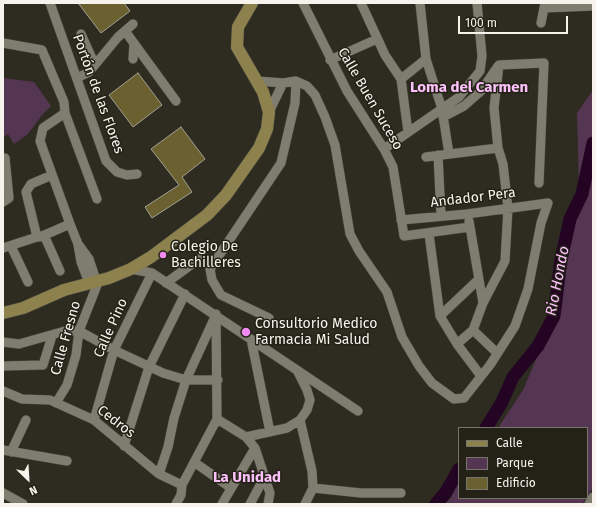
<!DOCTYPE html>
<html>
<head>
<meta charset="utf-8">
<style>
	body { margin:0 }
	#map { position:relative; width:596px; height:507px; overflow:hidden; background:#2e2b21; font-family:"Fira Sans",sans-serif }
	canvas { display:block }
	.frame { position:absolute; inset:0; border:4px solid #f5f3ec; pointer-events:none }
	.legend { position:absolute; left:458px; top:427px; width:130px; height:72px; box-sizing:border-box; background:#242217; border:1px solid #78766c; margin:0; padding:5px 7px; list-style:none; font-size:12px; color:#f5f3ec }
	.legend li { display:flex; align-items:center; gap:8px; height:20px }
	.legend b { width:20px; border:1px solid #78766c }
	.north { position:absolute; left:8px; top:459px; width:40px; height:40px; -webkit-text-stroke:3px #242217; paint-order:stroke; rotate:155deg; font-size:11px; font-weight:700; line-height:16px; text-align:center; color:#f5f3ec }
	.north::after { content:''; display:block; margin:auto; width:14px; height:18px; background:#f5f3ec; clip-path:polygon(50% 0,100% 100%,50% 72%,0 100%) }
	.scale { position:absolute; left:458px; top:16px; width:110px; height:18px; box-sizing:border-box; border:2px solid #f5f3ec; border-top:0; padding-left:5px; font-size:12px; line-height:14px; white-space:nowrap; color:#f5f3ec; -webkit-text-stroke:3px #242217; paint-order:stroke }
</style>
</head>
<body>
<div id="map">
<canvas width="596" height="507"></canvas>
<div class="frame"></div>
<ul class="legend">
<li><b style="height:5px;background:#8d814e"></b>Calle</li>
<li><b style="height:11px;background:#543653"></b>Parque</li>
<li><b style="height:11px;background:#6b602f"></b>Edificio</li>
</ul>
<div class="north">N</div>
<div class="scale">100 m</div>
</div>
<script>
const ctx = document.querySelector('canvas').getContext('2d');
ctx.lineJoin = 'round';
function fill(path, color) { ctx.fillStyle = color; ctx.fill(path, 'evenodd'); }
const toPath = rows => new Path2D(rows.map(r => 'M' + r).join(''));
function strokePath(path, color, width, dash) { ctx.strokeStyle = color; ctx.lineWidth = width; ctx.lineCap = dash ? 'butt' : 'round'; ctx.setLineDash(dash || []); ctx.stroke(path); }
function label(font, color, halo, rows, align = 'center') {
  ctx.font = font + ' "Fira Sans",sans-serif'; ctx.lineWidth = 3; ctx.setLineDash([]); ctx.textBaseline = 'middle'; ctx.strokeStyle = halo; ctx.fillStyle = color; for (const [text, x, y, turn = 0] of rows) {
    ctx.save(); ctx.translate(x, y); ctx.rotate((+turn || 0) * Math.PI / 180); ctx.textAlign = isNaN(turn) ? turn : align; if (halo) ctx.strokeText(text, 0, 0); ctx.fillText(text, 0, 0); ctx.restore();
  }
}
fill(toPath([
	[3,78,34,82,51,106,42,115,28,134,14,144,8,134,3,137],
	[593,90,593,487,587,497,587,428,498,428,523,390,559,306,561,286,579,188,577,113],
	[459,480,459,498,586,498,582,504,445,504,451,498]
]), '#543653');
strokePath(toPath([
	[486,428,502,402,513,377,538,346,554,316,561,260,570,219,582,194,593,143],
	[436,504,446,492,459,469]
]), '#230523', 13);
const building = toPath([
	[78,3,124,3,130,11,101,33,78,3],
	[138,73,162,105,133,127,109,95,138,73],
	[181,127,205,159,182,177,192,192,152,218,145,207,179,185,151,149,181,127]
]);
fill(building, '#6b602f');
strokePath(building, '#a3a093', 1);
const minor = toPath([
	[50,3,106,161,117,172,127,175,137,174],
	[303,3,347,91,384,149,393,167,404,236,470,227],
	[361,3,385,55,401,79,408,132],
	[420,3,426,59,442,109,449,154],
	[545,8,593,6],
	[541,23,545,3],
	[125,31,176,101],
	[81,34,95,65],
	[3,43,42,50,64,102,65,113,43,128,40,141,70,224,78,244,89,259,96,280],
	[133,59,134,43],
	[330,60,377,39],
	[499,65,544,63,539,183],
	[77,78,89,72,118,37,133,24],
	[401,79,426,59],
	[257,81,283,83,296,81,307,86,315,95,325,117,335,145,350,234,359,251,387,292,402,337,419,366,432,383,454,399,464,398,490,365,515,326,528,289,541,223,548,203,467,214,401,220],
	[269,112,283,83],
	[65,113,97,199],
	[443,117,464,106,481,91,498,66],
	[384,149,459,97,480,71,482,56,477,3],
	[438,155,441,216],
	[426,157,498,148],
	[3,202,9,198,5,158],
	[469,221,483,303],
	[429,234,440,316,457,344,481,376],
	[44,235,60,271],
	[40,237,70,224],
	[78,245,81,262,89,283],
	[11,246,28,282],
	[3,248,37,237,26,192,31,184,52,175],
	[131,269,152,273,358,411],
	[166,283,199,259],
	[440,316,478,280],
	[269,318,221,295,212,280,210,269,281,163,295,103,296,81],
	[473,330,497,353],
	[251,339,270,432],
	[3,342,19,344,65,331,79,331,114,350,163,373,186,380,218,380],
	[457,344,473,330,483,303,505,261,508,208,503,164,498,148,494,108,499,65],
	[3,366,43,365,52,336],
	[3,391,22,399,50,400,94,420,159,474,182,485],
	[56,403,67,385,76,355,79,331,99,280],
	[217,419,246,437,255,448,270,493,268,504],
	[94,420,114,350,152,273],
	[300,420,312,471,313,488,305,504],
	[246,437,287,428,300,420,307,410,310,400,307,390,297,370],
	[124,446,149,367,185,294],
	[3,450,67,461],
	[11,452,26,420],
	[194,462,231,488],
	[159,474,168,447,174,418,186,380,215,317],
	[313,488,361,493,401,493],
	[3,493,23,504],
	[176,504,181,495,182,485,217,419,216,314],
	[222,504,255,448],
	[250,504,265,476],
	[589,504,593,497]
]);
const major = toPath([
	[3,313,23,308,64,290,109,278,131,269,151,257,207,215,226,195,259,148,267,129,269,112,263,92,237,47,238,27,252,3]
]);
strokePath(minor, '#4c4a40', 10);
strokePath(major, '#4c4a40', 13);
strokePath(minor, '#7f7c70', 9);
strokePath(major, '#8d814e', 12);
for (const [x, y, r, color] of [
	[163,255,4,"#f38af1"],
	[246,332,5,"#f38af1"]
]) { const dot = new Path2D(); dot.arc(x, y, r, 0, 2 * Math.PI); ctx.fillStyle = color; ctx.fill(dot); strokePath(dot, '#242217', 1.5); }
label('14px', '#f5f3ec', '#242217', [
	["Portón de las Flores",98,94,70],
	["Calle Buen Suceso",370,99,60],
	["Andador Pera",473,198,-7],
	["Calle Pino",111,328,-66],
	["Calle Fresno",66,338,-74],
	["Cedros",116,422,38]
]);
label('14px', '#f5f3ec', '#242217', [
	["Colegio De",171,247],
	["Bachilleres",171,263],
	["Consultorio Medico",255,324],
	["Farmacia Mi Salud",255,340]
], 'left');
label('bold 15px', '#fcc1fa', '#242217', [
	["Loma del Carmen",469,88],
	["La Unidad",247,478]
]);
label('italic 15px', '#fdc2fb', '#242217', [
	["Rio Hondo",558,281,-79]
]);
</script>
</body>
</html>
